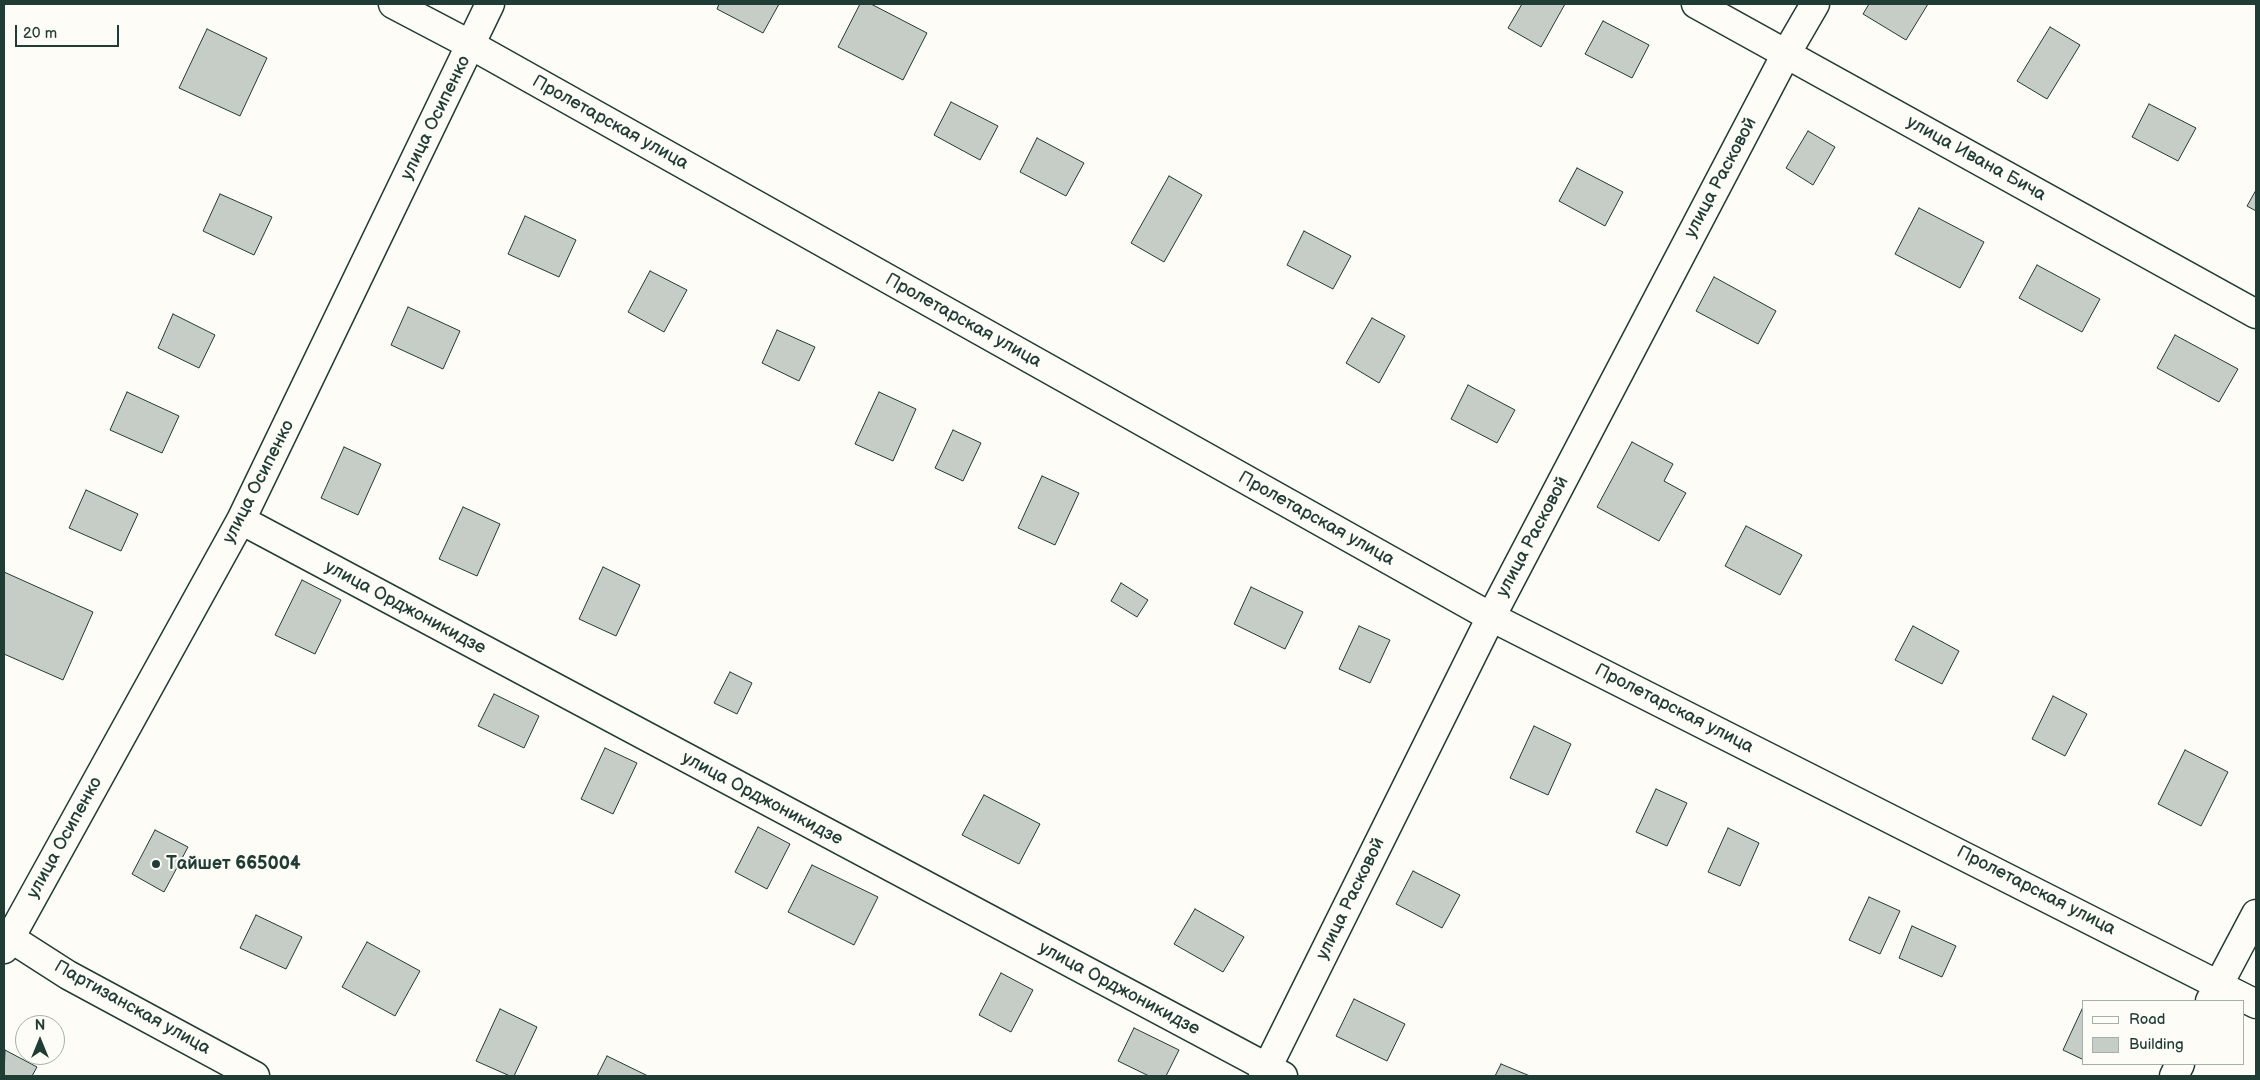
<!DOCTYPE html>
<html>
<head>
<meta charset="utf-8">
<style>
	body { margin:0 }
	#map { position:relative; width:2260px; height:1080px; overflow:hidden; background:#fdfcf7; font-family:"Balsamiq Sans",sans-serif }
	canvas { display:block }
	.frame { position:absolute; inset:0; border:5px solid #1f3d34; pointer-events:none }
	.legend { position:absolute; left:2082px; top:1000px; width:162px; height:65px; box-sizing:border-box; background:#fdfcf7; border:1px solid #a4b0a9; margin:0; padding:6px 9px; list-style:none; font-size:15px; color:#1f3d34 }
	.legend li { display:flex; align-items:center; gap:10px; height:25px }
	.legend b { width:25px; border:1px solid #a4b0a9 }
	.north { position:absolute; left:15px; top:1015px; width:50px; height:50px; box-sizing:border-box; background:#fdfcf7; border:1px solid #a4b0a9; border-radius:50%; rotate:0deg; font-size:14px; font-weight:700; line-height:20px; text-align:center; color:#1f3d34 }
	.north::after { content:''; display:block; margin:auto; width:18px; height:22px; background:#1f3d34; clip-path:polygon(50% 0,100% 100%,50% 72%,0 100%) }
	.scale { position:absolute; left:15px; top:25px; width:104px; height:22px; box-sizing:border-box; border:2px solid #1f3d34; border-top:0; padding-left:6px; font-size:15px; line-height:18px; white-space:nowrap; color:#1f3d34; -webkit-text-stroke:4px #fdfcf7; paint-order:stroke }
</style>
</head>
<body>
<div id="map">
<canvas width="2260" height="1080"></canvas>
<div class="frame"></div>
<ul class="legend">
<li><b style="height:6px;background:#fdfcf7"></b>Road</li>
<li><b style="height:14px;background:#c6cdc7"></b>Building</li>
</ul>
<div class="north">N</div>
<div class="scale">20 m</div>
</div>
<script>
const ctx = document.querySelector('canvas').getContext('2d');
ctx.lineJoin = 'round';
function fill(path, color) { ctx.fillStyle = color; ctx.fill(path, 'evenodd'); }
const toPath = rows => new Path2D(rows.map(r => 'M' + r).join(''));
function strokePath(path, color, width, dash) { ctx.strokeStyle = color; ctx.lineWidth = width; ctx.lineCap = dash ? 'butt' : 'round'; ctx.setLineDash(dash || []); ctx.stroke(path); }
function label(font, color, halo, rows, align = 'center') {
  ctx.font = font + ' "Balsamiq Sans",sans-serif'; ctx.lineWidth = 4; ctx.setLineDash([]); ctx.textBaseline = 'middle'; ctx.strokeStyle = halo; ctx.fillStyle = color; for (const [text, x, y, turn = 0] of rows) {
    ctx.save(); ctx.translate(x, y); ctx.rotate((+turn || 0) * Math.PI / 180); ctx.textAlign = isNaN(turn) ? turn : align; if (halo) ctx.strokeText(text, 0, 0); ctx.fillText(text, 0, 0); ctx.restore();
  }
}
const building = toPath([
	[719,4,779,4,763,33,717,9,719,4],
	[860,4,871,4,927,33,903,80,838,47,860,4],
	[1522,4,1565,4,1541,47,1508,28,1522,4],
	[1869,4,1928,4,1906,40,1863,14,1869,4],
	[1603,21,1649,45,1632,78,1585,54,1603,21],
	[2050,27,2080,45,2047,99,2017,81,2050,27],
	[207,29,267,58,240,116,179,88,207,29],
	[951,102,998,126,980,160,934,135,951,102],
	[2149,104,2196,128,2178,161,2132,137,2149,104],
	[1808,131,1835,147,1813,185,1786,168,1808,131],
	[1037,138,1084,163,1066,196,1020,172,1037,138],
	[1577,168,1623,192,1605,226,1559,201,1577,168],
	[1169,176,1202,195,1164,262,1131,243,1169,176],
	[2256,190,2256,211,2247,206,2256,190],
	[220,194,272,217,254,255,203,231,220,194],
	[1919,208,1984,242,1960,288,1895,254,1919,208],
	[525,216,576,240,559,277,508,254,525,216],
	[1304,231,1351,256,1333,289,1287,265,1304,231],
	[2037,265,2100,299,2082,332,2019,298,2037,265],
	[650,271,687,290,664,332,628,312,650,271],
	[1714,277,1776,311,1758,344,1696,311,1714,277],
	[408,307,460,331,443,369,391,345,408,307],
	[173,314,215,335,199,368,158,348,173,314],
	[1372,318,1405,336,1379,383,1346,363,1372,318],
	[777,330,815,347,799,381,762,363,777,330],
	[2175,335,2238,369,2219,402,2157,368,2175,335],
	[1468,385,1515,410,1497,443,1451,419,1468,385],
	[127,392,179,416,162,453,110,430,127,392],
	[879,392,916,409,893,461,855,444,879,392],
	[953,430,981,443,963,481,935,468,953,430],
	[1632,442,1673,464,1664,481,1686,493,1659,541,1597,507,1632,442],
	[344,447,381,464,358,515,321,498,344,447],
	[1042,476,1079,493,1055,545,1018,528,1042,476],
	[86,490,138,514,121,551,69,528,86,490],
	[463,507,500,524,477,576,439,559,463,507],
	[1746,526,1802,555,1780,595,1725,566,1746,526],
	[603,567,640,585,616,636,579,619,603,567],
	[4,572,93,612,63,680,4,654,4,572],
	[302,580,341,600,315,654,275,635,302,580],
	[1121,583,1148,600,1137,617,1111,601,1121,583],
	[1251,587,1303,612,1285,649,1234,624,1251,587],
	[1359,626,1390,640,1370,683,1339,669,1359,626],
	[1913,626,1959,651,1942,684,1895,660,1913,626],
	[730,672,752,683,737,714,714,703,730,672],
	[494,694,539,716,524,748,478,726,494,694],
	[2053,696,2087,714,2065,756,2032,739,2053,696],
	[1534,726,1571,744,1548,795,1510,778,1534,726],
	[605,748,637,763,613,814,581,799,605,748],
	[2185,750,2228,772,2201,826,2158,804,2185,750],
	[1656,789,1687,803,1667,846,1636,832,1656,789],
	[984,795,1040,824,1019,864,962,835,984,795],
	[758,827,790,844,767,889,735,872,758,827],
	[1728,828,1759,843,1740,886,1708,872,1728,828],
	[155,830,188,847,164,892,132,874,155,830],
	[812,865,878,897,854,945,788,912,812,865],
	[1413,871,1460,895,1442,928,1396,904,1413,871],
	[1869,897,1900,911,1880,954,1849,940,1869,897],
	[1195,909,1244,937,1223,972,1174,944,1195,909],
	[256,915,302,937,286,969,240,948,256,915],
	[1912,926,1956,946,1942,977,1899,958,1912,926],
	[367,942,420,971,395,1016,342,987,367,942],
	[1001,973,1033,990,1011,1032,979,1015,1001,973],
	[1354,999,1405,1024,1387,1061,1336,1036,1354,999],
	[2083,1007,2084,1007,2084,1060,2063,1050,2083,1007],
	[500,1009,537,1027,514,1076,510,1076,476,1061,500,1009],
	[1134,1028,1179,1050,1166,1076,1149,1076,1118,1061,1134,1028],
	[5,1050,37,1067,32,1076,4,1076,5,1050],
	[607,1056,648,1076,597,1076,607,1056],
	[1501,1064,1530,1076,1495,1076,1501,1064]
]);
fill(building, '#c6cdc7');
strokePath(building, '#1f3d34', 1);
const street = toPath([
	[393,4,471,45,1491,617,2256,1004],
	[1696,4,2256,314],
	[241,520,1283,1076],
	[4,949,241,520,490,4],
	[2210,1001,2256,914],
	[1263,1076,1491,617,1786,54,1815,4],
	[2174,1076,2180,1064]
]);
const secondary = toPath([
	[4,934,68,975,255,1076]
]);
strokePath(street, '#1f3d34', 31);
strokePath(secondary, '#1f3d34', 31);
strokePath(street, '#fdfcf7', 28);
strokePath(secondary, '#fdfcf7', 28);
for (const [x, y, r, color] of [
	[156,864,5,"#1f3d34"]
]) { const dot = new Path2D(); dot.arc(x, y, r, 0, 2 * Math.PI); ctx.fillStyle = color; ctx.fill(dot); strokePath(dot, '#fdfcf7', 2); }
label('18px', '#1f3d34', '#fdfcf7', [
	["улица Осипенко",436,118,-64],
	["Пролетарская улица",610,123,29],
	["улица Ивана Бича",1976,159,29],
	["улица Расковой",1721,178,-62],
	["Пролетарская улица",963,321,29],
	["улица Осипенко",259,482,-63],
	["Пролетарская улица",1316,519,29],
	["улица Расковой",1533,537,-62],
	["улица Орджоникидзе",405,608,28],
	["Пролетарская улица",1674,709,27],
	["улица Орджоникидзе",762,799,28],
	["улица Осипенко",65,838,-61],
	["Пролетарская улица",2036,891,27],
	["улица Расковой",1351,899,-64],
	["улица Орджоникидзе",1119,989,28],
	["Партизанская улица",132,1008,29]
]);
label('bold 18px', '#1f3d34', '#fdfcf7', [
	["Тайшет 665004",166,864]
], 'left');
</script>
</body>
</html>
